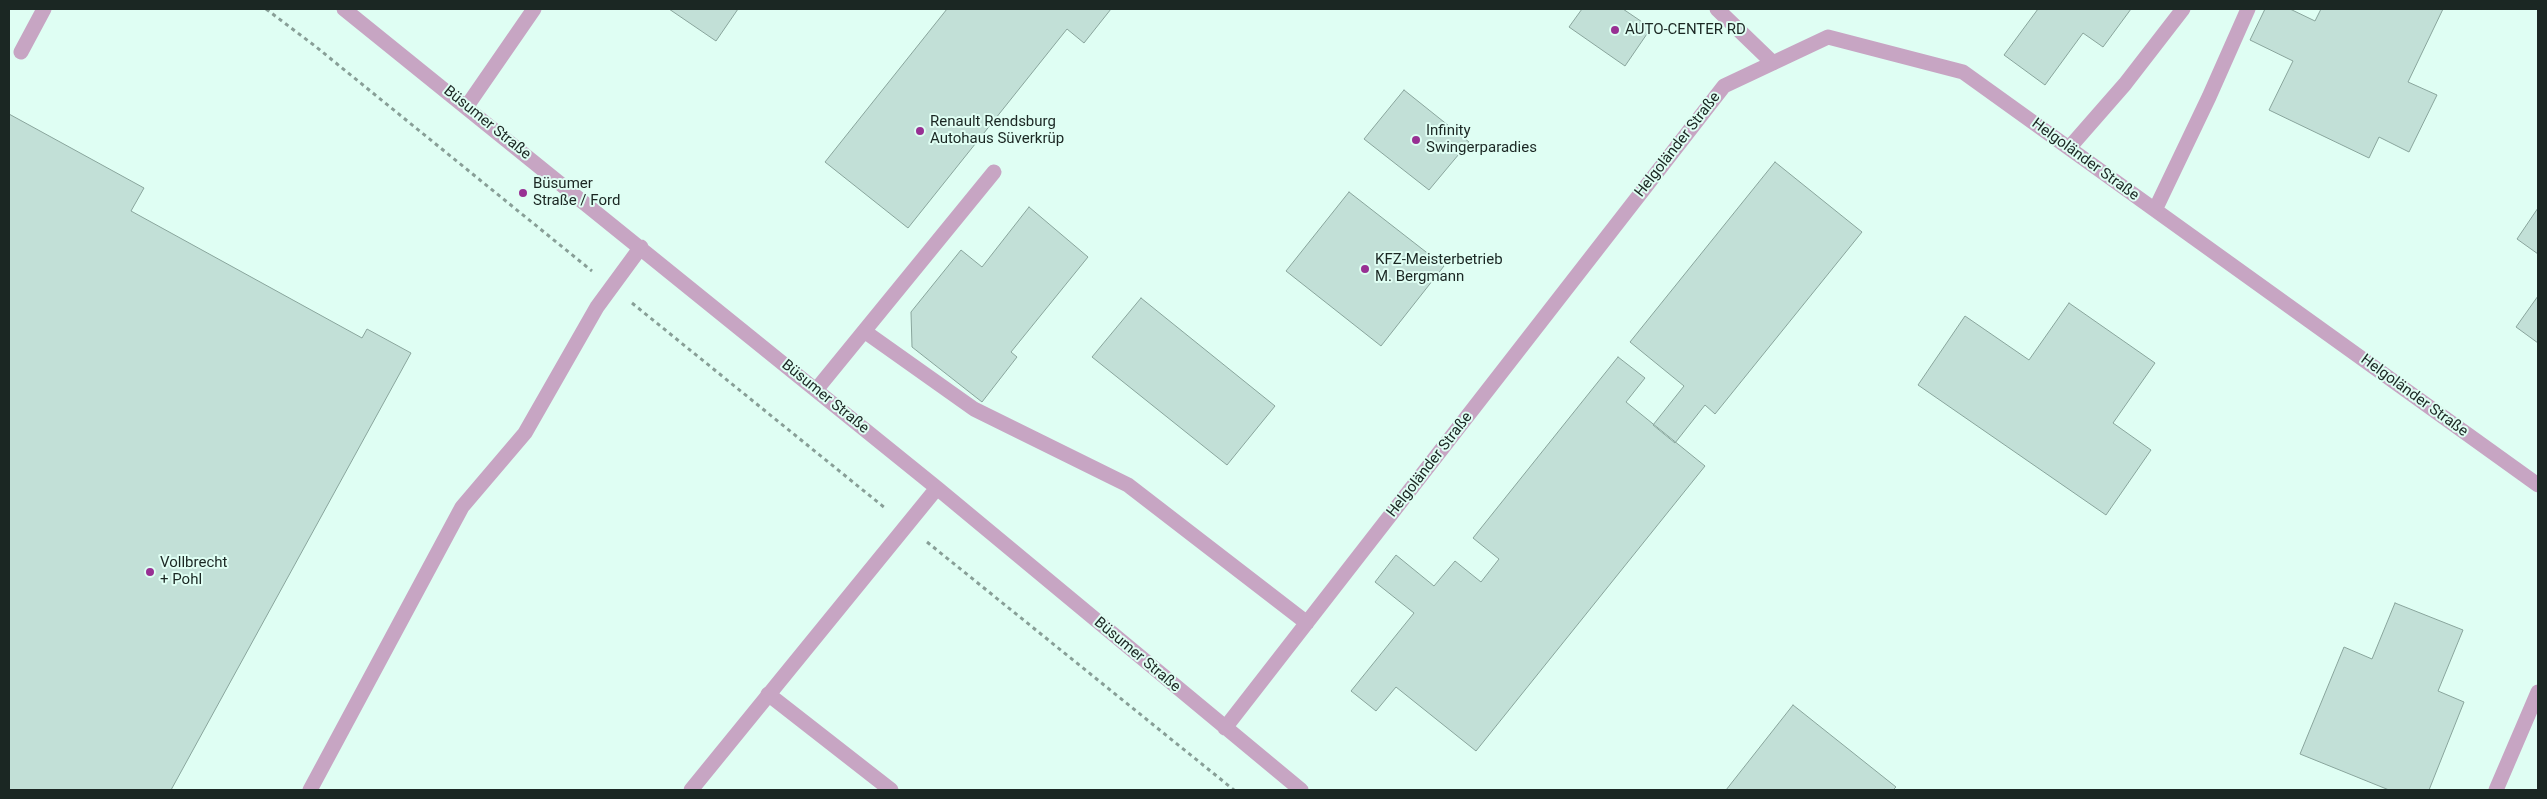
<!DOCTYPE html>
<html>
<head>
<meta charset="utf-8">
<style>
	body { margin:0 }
	#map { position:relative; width:2547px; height:799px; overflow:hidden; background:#dffef3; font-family:Roboto,sans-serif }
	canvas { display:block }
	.frame { position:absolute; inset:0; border:10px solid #1b2723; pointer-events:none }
</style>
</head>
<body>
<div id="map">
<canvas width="2547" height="799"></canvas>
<div class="frame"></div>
</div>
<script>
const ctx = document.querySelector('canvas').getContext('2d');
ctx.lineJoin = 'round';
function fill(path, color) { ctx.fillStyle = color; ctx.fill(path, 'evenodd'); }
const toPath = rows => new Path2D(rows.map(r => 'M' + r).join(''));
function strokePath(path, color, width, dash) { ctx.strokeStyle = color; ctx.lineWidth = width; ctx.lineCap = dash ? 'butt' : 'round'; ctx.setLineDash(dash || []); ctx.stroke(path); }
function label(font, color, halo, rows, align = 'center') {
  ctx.font = font + ' Roboto,sans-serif'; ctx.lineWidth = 4; ctx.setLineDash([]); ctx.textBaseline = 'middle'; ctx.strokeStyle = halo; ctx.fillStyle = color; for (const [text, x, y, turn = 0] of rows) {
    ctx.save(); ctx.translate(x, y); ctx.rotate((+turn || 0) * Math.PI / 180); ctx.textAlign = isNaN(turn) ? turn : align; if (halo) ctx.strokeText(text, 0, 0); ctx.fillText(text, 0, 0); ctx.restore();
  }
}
const building = toPath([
	[669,9,738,9,716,41,669,9],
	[947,9,1111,9,1084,43,1067,29,908,228,825,162,947,9],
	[1582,9,1623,9,1651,28,1625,66,1569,27,1582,9],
	[2038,9,2131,9,2103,47,2083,33,2045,85,2004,55,2038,9],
	[2265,9,2290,9,2315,21,2321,9,2443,9,2408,82,2437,95,2409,152,2379,137,2369,158,2269,110,2293,61,2250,40,2265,9],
	[1404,90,1469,142,1429,190,1364,139,1404,90],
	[9,114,144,188,131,211,362,338,367,329,411,353,171,790,9,790,9,114],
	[1775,162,1862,232,1715,414,1705,405,1675,443,1653,425,1684,386,1630,342,1775,162],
	[1349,192,1444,266,1381,346,1286,271,1349,192],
	[1029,207,1088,257,1011,352,1017,357,982,402,912,347,911,312,961,250,982,267,1029,207],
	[2538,208,2538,254,2517,239,2538,208],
	[2538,296,2538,343,2516,327,2538,296],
	[1141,298,1275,406,1227,465,1092,357,1141,298],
	[2069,303,2155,363,2113,423,2151,450,2106,515,1918,385,1965,316,2029,360,2069,303],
	[1618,357,1645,378,1626,402,1705,466,1476,751,1396,687,1376,711,1351,691,1414,613,1375,582,1396,555,1434,586,1455,561,1481,582,1499,559,1473,538,1618,357],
	[2395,603,2463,630,2438,691,2464,702,2429,790,2389,790,2300,754,2344,647,2372,659,2395,603],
	[1793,705,1896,787,1893,790,1726,790,1793,705]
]);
fill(building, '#c2e0d7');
strokePath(building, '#89a59c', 1);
strokePath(toPath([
	[266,9,315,46,592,271],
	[632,303,885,508],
	[927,542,1234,790]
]), '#889f97', 3, [4, 4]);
strokePath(toPath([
	[344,9,937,488,1301,790],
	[1717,9,1773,63],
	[21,52,44,9],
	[467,106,534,9],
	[2069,148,2125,84,2183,9],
	[2155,210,2209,97,2248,9],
	[864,331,974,409,1128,485,1307,623],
	[816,390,994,172],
	[768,694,891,790],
	[1225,728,1724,86,1828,37,1963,72,2538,485],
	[310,790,462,507,525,433,597,307,641,247],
	[691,790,937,488],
	[2496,790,2538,692]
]), '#c7a5c3', 15);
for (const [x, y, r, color] of [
	[1615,30,5,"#983093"],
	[920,131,5,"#983093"],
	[1416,140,5,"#983093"],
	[523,193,5,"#983093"],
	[1365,269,5,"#983093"],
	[150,572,5,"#983093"]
]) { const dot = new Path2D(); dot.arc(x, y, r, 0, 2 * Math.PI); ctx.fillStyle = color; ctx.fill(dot); strokePath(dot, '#dffef3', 2); }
label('15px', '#1b2723', '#dffef3', [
	["AUTO-CENTER RD",1625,30],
	["Renault Rendsburg",930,122],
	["Autohaus Süverkrüp",930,139],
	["Infinity",1426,131],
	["Swingerparadies",1426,148],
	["Büsumer",533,184],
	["Straße / Ford",533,201],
	["KFZ-Meisterbetrieb",1375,260],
	["M. Bergmann",1375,277],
	["Vollbrecht",160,563],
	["+ Pohl",160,580]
], 'left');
label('15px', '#1b2723', '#dffef3', [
	["Büsumer Straße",487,123,39],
	["Helgoländer Straße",1678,145,-52],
	["Helgoländer Straße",2085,160,36],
	["Helgoländer Straße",2414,396,36],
	["Büsumer Straße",825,397,39],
	["Helgoländer Straße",1430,465,-52],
	["Büsumer Straße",1137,655,40]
]);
</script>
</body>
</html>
